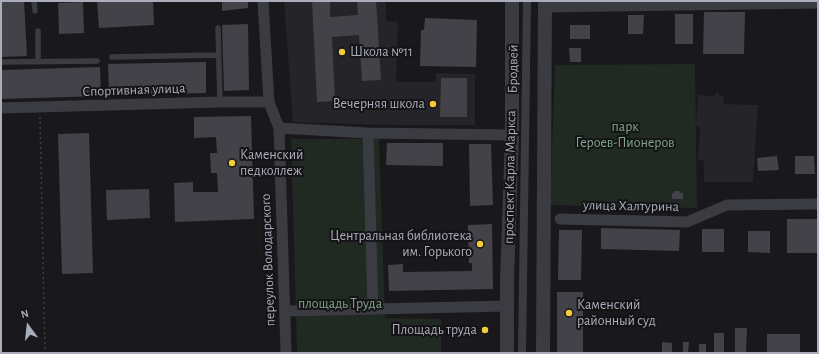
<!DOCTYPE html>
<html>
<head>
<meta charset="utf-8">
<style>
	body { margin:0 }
	#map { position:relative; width:819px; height:354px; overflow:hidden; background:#19181b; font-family:"Alegreya Sans",sans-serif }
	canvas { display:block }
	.frame { position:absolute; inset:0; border:2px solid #aaadba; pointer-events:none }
	.north { position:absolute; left:8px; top:306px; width:40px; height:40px; -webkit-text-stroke:3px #141316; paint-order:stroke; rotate:345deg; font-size:11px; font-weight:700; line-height:16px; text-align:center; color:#aaadba }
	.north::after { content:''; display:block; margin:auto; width:14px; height:18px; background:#aaadba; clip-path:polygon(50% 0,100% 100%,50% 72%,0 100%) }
</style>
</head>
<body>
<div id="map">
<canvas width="819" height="354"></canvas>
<div class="frame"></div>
<div class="north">N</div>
</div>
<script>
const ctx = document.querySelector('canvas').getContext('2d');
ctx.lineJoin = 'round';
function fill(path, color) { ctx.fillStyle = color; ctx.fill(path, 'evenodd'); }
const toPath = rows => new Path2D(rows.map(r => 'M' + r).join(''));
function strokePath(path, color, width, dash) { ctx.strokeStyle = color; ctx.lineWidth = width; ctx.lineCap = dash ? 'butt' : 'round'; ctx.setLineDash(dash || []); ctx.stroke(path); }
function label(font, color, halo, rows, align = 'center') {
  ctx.font = font + ' "Alegreya Sans",sans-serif'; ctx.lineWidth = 4; ctx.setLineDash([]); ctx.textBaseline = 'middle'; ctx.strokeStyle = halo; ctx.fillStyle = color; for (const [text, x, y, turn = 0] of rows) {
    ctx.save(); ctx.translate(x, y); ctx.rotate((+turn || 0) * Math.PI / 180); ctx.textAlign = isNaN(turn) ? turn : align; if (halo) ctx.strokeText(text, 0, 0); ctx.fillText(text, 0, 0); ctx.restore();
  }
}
fill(toPath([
	[284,1,386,1,386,21,398,22,396,82,436,82,436,73,475,74,475,125,391,125,293,122],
	[715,93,719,93,719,96,724,96,723,104,758,105,753,182,704,182,704,161,698,160,700,127,696,126,698,95,715,96]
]), '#252428');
fill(toPath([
	[695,64,697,208,550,205,555,65],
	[291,139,379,139,385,318,441,319,441,353,297,353]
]), '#202922');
fill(toPath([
	[1,1,24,1,27,56,1,57],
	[97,1,153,1,154,25,99,28],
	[222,1,248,1,248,8,222,11],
	[312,1,330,1,330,17,358,15,357,1,376,1,381,80,362,81,359,35,332,37,335,101,317,102],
	[83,2,84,33,59,34,58,3],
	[704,12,745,12,744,54,703,54],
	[675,14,693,14,693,44,675,44],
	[628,15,644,15,643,34,628,34],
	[425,18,477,20,476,67,420,66,421,30,424,30],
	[248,24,249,90,224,91,222,25],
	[570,25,590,25,590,39,570,39],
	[569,48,581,48,581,62,570,62],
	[206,62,206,93,109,95,108,64],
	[100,67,101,96,1,99,1,70],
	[441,78,467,78,467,117,440,117],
	[251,116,254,219,175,222,174,183,193,182,193,192,218,192,217,173,211,173,210,153,217,153,216,137,194,138,194,117],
	[89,133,93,273,62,274,58,134],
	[387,143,443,143,443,166,386,165],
	[469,144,491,144,493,205,470,206],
	[777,156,779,170,758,171,757,158],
	[795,156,814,156,815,174,795,174],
	[149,189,150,218,107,220,106,190],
	[675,191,679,191,681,193,683,193,683,199,672,199,672,193,674,193],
	[787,219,818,219,818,253,787,253],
	[492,224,493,289,389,291,388,265,403,264,403,272,472,271,472,263,469,263,468,225],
	[601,228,680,230,679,251,601,249],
	[702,229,724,229,724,252,702,252],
	[559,230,582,230,581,280,558,280],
	[748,231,770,231,770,253,748,252],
	[557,292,583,292,583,353,557,353],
	[735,328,747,328,746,353,735,353],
	[714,333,724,333,724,353,714,353],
	[767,334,800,334,800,353,767,353],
	[662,342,672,343,672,353,662,353],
	[683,342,689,342,688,353,683,353],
	[699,344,706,344,706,353,699,353]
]), '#434248');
strokePath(toPath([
	[40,117,45,353]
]), '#3f4047', 1.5, [2, 3]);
strokePath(toPath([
	[34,1,35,11],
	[218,28,220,102],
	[38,31,38,62],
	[112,57,219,55],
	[1,62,97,61]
]), '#3b3b42', 5.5);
strokePath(toPath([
	[522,353,527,1]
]), '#3b3b42', 8);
strokePath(toPath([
	[263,1,269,102,279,128,286,353],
	[545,7,818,3],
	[1,108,220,102,269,102],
	[279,128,368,133,512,135],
	[368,133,373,309],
	[560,219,687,222,727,205,818,204],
	[285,311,508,306]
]), '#3b3b42', 11);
strokePath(toPath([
	[507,353,507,280,512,135,512,1],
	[543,353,545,1]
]), '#3b3b42', 14);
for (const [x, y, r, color] of [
	[342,52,4,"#f4cc37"],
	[433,104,4,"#f4cc37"],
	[232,163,4,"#f4cc37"],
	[480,244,4,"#f4cc37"],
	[569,313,4,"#f4cc37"],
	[485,330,4,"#f4cc37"]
]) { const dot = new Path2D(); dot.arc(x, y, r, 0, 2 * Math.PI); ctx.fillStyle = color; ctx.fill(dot); strokePath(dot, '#141316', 1.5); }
label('14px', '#aaadba', '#141316', [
	["Школа №11",350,52],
	["Вечерняя школа",425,104,"right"],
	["Каменский",240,155],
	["педколлеж",240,171],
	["Центральная библиотека",472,236,"right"],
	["им. Горького",472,252,"right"],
	["Каменский",577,305],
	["районный суд",577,321],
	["Площадь труда",477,330,"right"]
], 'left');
label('14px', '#aaadba', '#141316', [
	["Бродвей",513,69,-89],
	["Спортивная улица",134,90,-2],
	["проспект Карла Маркса",510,177,-89],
	["улица Халтурина",631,206,1],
	["переулок Володарского",268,260,-92]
]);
label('14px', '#81a588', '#141316', [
	["парк",625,127],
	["Героев-Пионеров",625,143],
	["площадь Труда",340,304]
]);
</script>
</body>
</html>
